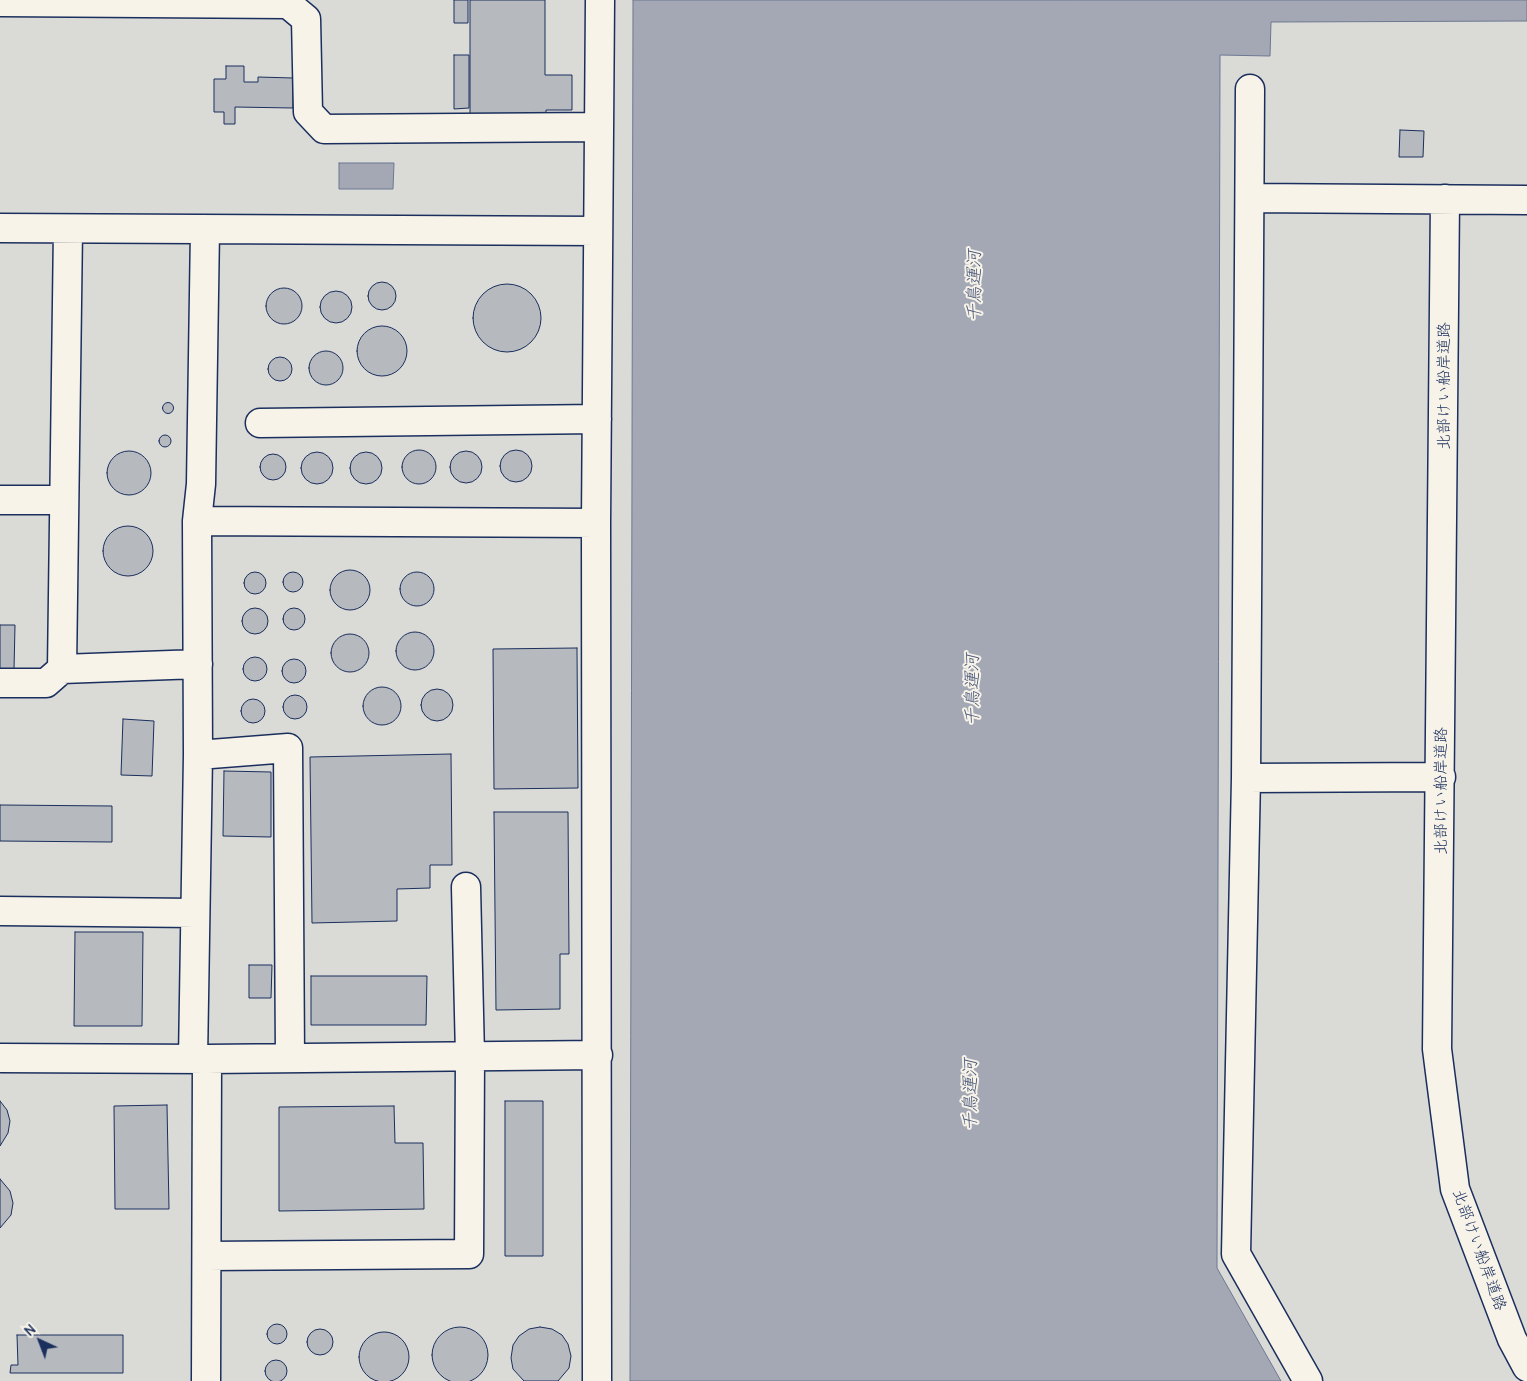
<!DOCTYPE html>
<html>
<head>
<meta charset="utf-8">
<style>
	body { margin:0 }
	#map { position:relative; width:1527px; height:1381px; overflow:hidden; background:#eae7e0; font-family:Delius,sans-serif }
	canvas { display:block }
	.north { position:absolute; left:15px; top:1316px; width:50px; height:50px; -webkit-text-stroke:4px #f7f3e8; paint-order:stroke; rotate:317deg; font-size:14px; font-weight:700; line-height:20px; text-align:center; color:#1b2f5e }
	.north::after { content:''; display:block; margin:auto; width:18px; height:22px; background:#1b2f5e; clip-path:polygon(50% 0,100% 100%,50% 72%,0 100%) }
</style>
</head>
<body>
<div id="map">
<canvas width="1527" height="1381"></canvas>
<div class="north">N</div>
</div>
<script>
const ctx = document.querySelector('canvas').getContext('2d');
ctx.lineJoin = 'round';
function fill(path, color) { ctx.fillStyle = color; ctx.fill(path, 'evenodd'); }
const toPath = rows => new Path2D(rows.map(r => 'M' + r).join(''));
function strokePath(path, color, width, dash) { ctx.strokeStyle = color; ctx.lineWidth = width; ctx.lineCap = dash ? 'butt' : 'round'; ctx.setLineDash(dash || []); ctx.stroke(path); }
function label(font, color, halo, rows, align = 'center') {
  ctx.font = font + ' Delius,"Klee One",sans-serif'; ctx.lineWidth = 4; ctx.setLineDash([]); ctx.textBaseline = 'middle'; ctx.strokeStyle = halo; ctx.fillStyle = color; for (const [text, x, y, turn = 0] of rows) {
    ctx.save(); ctx.translate(x, y); ctx.rotate((+turn || 0) * Math.PI / 180); ctx.textAlign = isNaN(turn) ? turn : align; if (halo) ctx.strokeText(text, 0, 0); ctx.fillText(text, 0, 0); ctx.restore();
  }
}
fill(toPath([
	[0,0,633,0,630,1381,0,1381],
	[1527,21,1527,1381,1281,1381,1217,1268,1220,55,1271,22]
]), '#dadad6');
const water = toPath([
	[633,0,1527,0,1527,21,1271,22,1270,56,1220,55,1217,1268,1281,1381,630,1381,633,0],
	[339,163,394,163,393,189,339,189,339,163]
]);
fill(water, '#a3a8b4');
strokePath(water, '#6d7892', 1);
const building = toPath([
	[454,0,468,0,468,23,454,23,454,0],
	[470,0,545,0,545,75,572,75,572,110,546,110,546,115,470,116,470,0],
	[454,55,469,55,469,108,454,109,454,55],
	[226,66,244,66,244,82,258,82,258,77,293,78,293,108,235,107,235,124,224,124,224,112,214,112,214,79,226,79,226,66],
	[1400,130,1424,131,1423,157,1399,157,1400,130],
	'368 296a14 14 0 1 1 28 0a14 14 0 1 1-28 0Z',
	'473 318a34 34 0 1 1 68 0a34 34 0 1 1-68 0Z',
	'266 306a18 18 0 1 1 36 0a18 18 0 1 1-36 0Z',
	'320 307a16 16 0 1 1 32 0a16 16 0 1 1-32 0Z',
	'357 351a25 25 0 1 1 50 0a25 25 0 1 1-50 0Z',
	'309 368a17 17 0 1 1 34 0a17 17 0 1 1-34 0Z',
	'268 369a12 12 0 1 1 24 0a12 12 0 1 1-24 0Z',
	'162.5 408a5.5 5.5 0 1 1 11 0a5.5 5.5 0 1 1-11 0Z',
	'159 441a6 6 0 1 1 12 0a6 6 0 1 1-12 0Z',
	'402 467a17 17 0 1 1 34 0a17 17 0 1 1-34 0Z',
	'500 466a16 16 0 1 1 32 0a16 16 0 1 1-32 0Z',
	'450 467a16 16 0 1 1 32 0a16 16 0 1 1-32 0Z',
	'107 473a22 22 0 1 1 44 0a22 22 0 1 1-44 0Z',
	'301 468a16 16 0 1 1 32 0a16 16 0 1 1-32 0Z',
	'350 468a16 16 0 1 1 32 0a16 16 0 1 1-32 0Z',
	'260 467a13 13 0 1 1 26 0a13 13 0 1 1-26 0Z',
	'103 551a25 25 0 1 1 50 0a25 25 0 1 1-50 0Z',
	'330 590a20 20 0 1 1 40 0a20 20 0 1 1-40 0Z',
	'283 582a10 10 0 1 1 20 0a10 10 0 1 1-20 0Z',
	'244 583a11 11 0 1 1 22 0a11 11 0 1 1-22 0Z',
	'400 589a17 17 0 1 1 34 0a17 17 0 1 1-34 0Z',
	'283 619a11 11 0 1 1 22 0a11 11 0 1 1-22 0Z',
	'242 621a13 13 0 1 1 26 0a13 13 0 1 1-26 0Z',
	[0,625,15,625,14,670,0,670,0,625],
	'396 651a19 19 0 1 1 38 0a19 19 0 1 1-38 0Z',
	'331 653a19 19 0 1 1 38 0a19 19 0 1 1-38 0Z',
	[577,648,578,788,494,789,493,649,577,648],
	'243 669a12 12 0 1 1 24 0a12 12 0 1 1-24 0Z',
	'282 671a12 12 0 1 1 24 0a12 12 0 1 1-24 0Z',
	'363 706a19 19 0 1 1 38 0a19 19 0 1 1-38 0Z',
	'421 705a16 16 0 1 1 32 0a16 16 0 1 1-32 0Z',
	'283 707a12 12 0 1 1 24 0a12 12 0 1 1-24 0Z',
	'241 711a12 12 0 1 1 24 0a12 12 0 1 1-24 0Z',
	[123,719,154,721,152,776,121,775,123,719],
	[451,754,452,865,430,865,430,888,397,889,397,921,312,923,310,757,451,754],
	[224,771,271,772,271,837,223,836,224,771],
	[0,805,112,806,112,842,0,841,0,805],
	[494,812,568,812,569,954,560,954,560,1009,496,1010,494,812],
	[75,932,143,932,142,1026,74,1026,75,932],
	[249,965,272,965,271,998,249,998,249,965],
	[311,976,427,976,426,1025,311,1025,311,976],
	[0,1101,7,1110,10,1121,8,1133,0,1146,0,1101],
	[505,1101,543,1101,543,1256,505,1256,505,1101],
	[167,1105,169,1209,115,1209,114,1106,167,1105],
	[394,1106,395,1143,423,1143,424,1209,279,1211,279,1107,394,1106],
	[0,1179,10,1191,13,1203,11,1215,0,1228,0,1179],
	'267 1334a10 10 0 1 1 20 0a10 10 0 1 1-20 0Z',
	[540,1327,552,1329,562,1335,568,1344,571,1356,569,1368,558,1381,524,1381,513,1369,511,1358,513,1345,519,1336,529,1329,540,1327],
	'432 1355a28 28 0 1 1 56 0a28 28 0 1 1-56 0Z',
	'307 1342a13 13 0 1 1 26 0a13 13 0 1 1-26 0Z',
	'359 1357a25 25 0 1 1 50 0a25 25 0 1 1-50 0Z',
	[17,1335,123,1335,123,1373,10,1373,11,1365,18,1365,17,1335],
	'265 1371a11 11 0 1 1 22 0a11 11 0 1 1-22 0Z'
]);
fill(building, '#b6babf');
strokePath(building, '#1b2f5e', 1);
const minor = toPath([
	[0,2,288,4,306,19,308,112,324,129,599,127],
	[1250,89,1246,778,1236,1254,1308,1381],
	[1250,198,1527,200],
	[1445,199,1437,1049,1455,1189,1512,1339,1527,1367],
	[0,228,598,231],
	[68,229,62,669,198,664],
	[260,423,597,419],
	[0,500,64,500],
	[197,521,596,523],
	[0,683,46,683,62,669],
	[198,755,288,748,290,1058],
	[1246,778,1441,777],
	[0,911,195,913],
	[0,1058,207,1059,598,1055],
	[193,1059,198,755,197,521,201,484,205,230],
	[207,1256,469,1254,470,1056,466,887],
	[206,1381,207,1059],
	[597,1381,596,523,600,0]
]);
strokePath(minor, '#1b2f5e', 31);
strokePath(minor, '#f7f3e8', 28);
label('16px', '#1b2f5e', '#f7f3e8', [
	["北部けい船岸道路",1444,386,-90],
	["北部けい船岸道路",1441,791,-90],
	["北部けい船岸道路",1479,1250,70]
]);
label('italic 18px', '#445378', '#f7f3e8', [
	["千鳥運河",975,286,-90],
	["千鳥運河",973,690,-90],
	["千鳥運河",971,1095,-90]
]);
</script>
</body>
</html>
